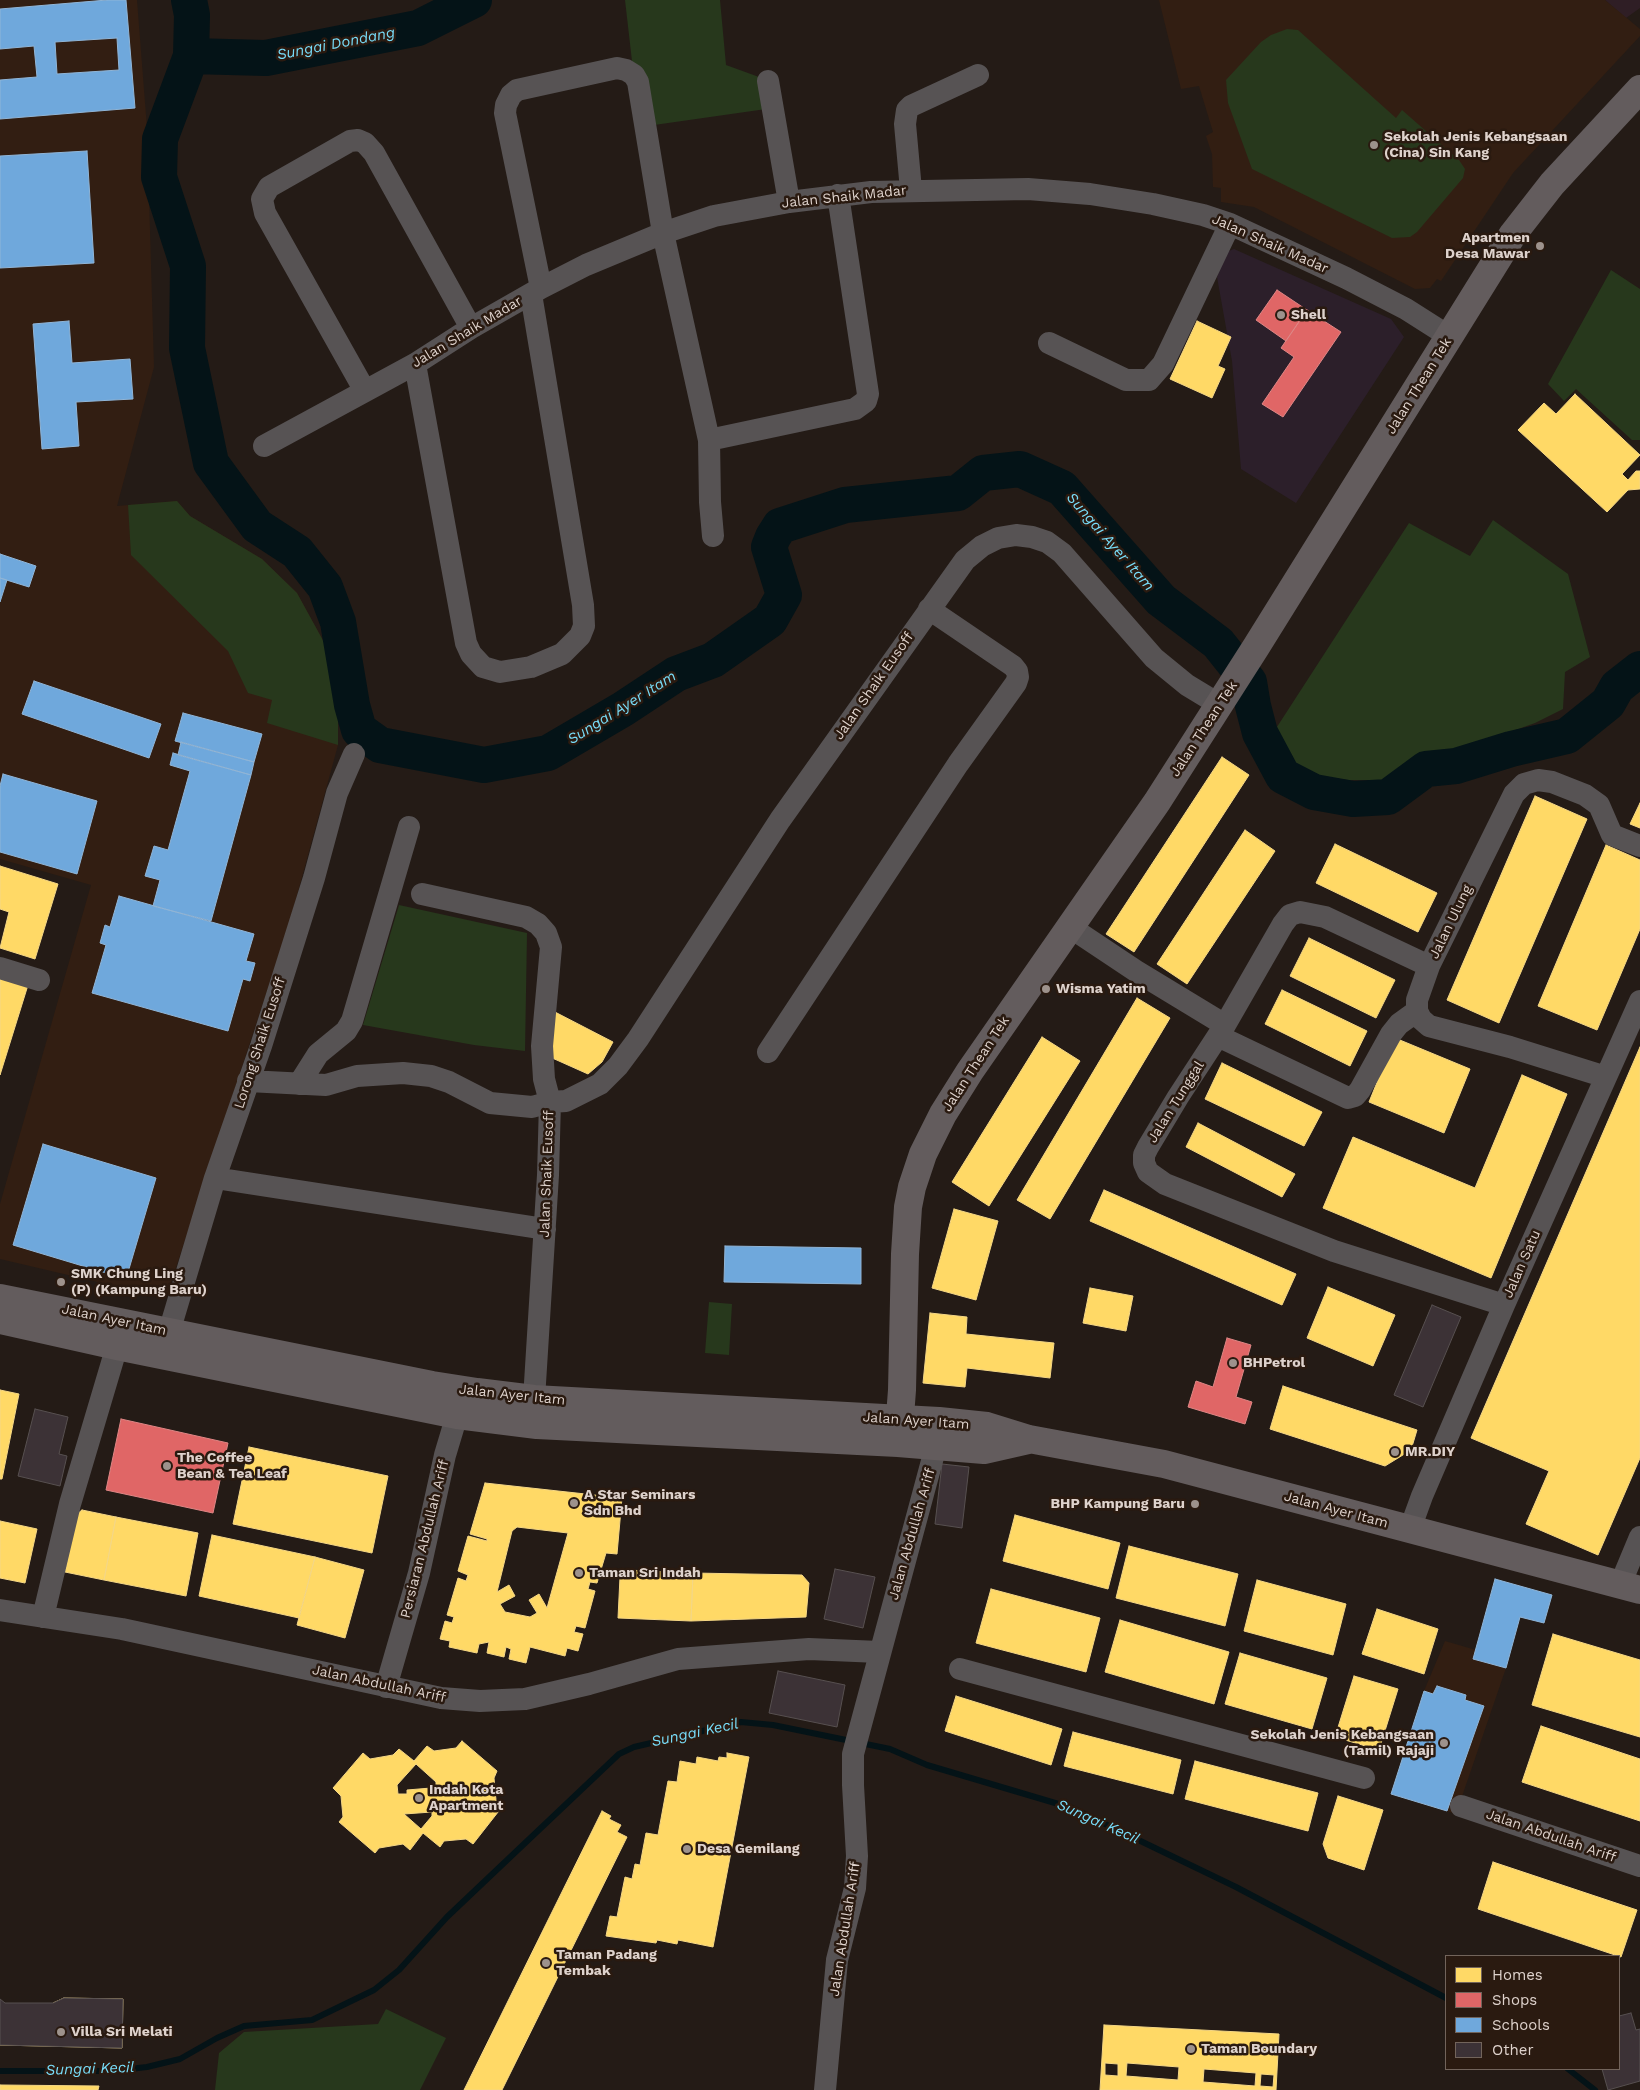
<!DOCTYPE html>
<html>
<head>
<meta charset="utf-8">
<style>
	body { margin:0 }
	#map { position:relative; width:1640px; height:2090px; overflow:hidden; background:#241b16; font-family:"Work Sans",sans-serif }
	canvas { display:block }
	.legend { position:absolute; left:1445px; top:1955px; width:175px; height:115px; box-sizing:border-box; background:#2a1a10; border:1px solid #72645b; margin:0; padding:6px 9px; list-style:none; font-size:15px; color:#ded2cc }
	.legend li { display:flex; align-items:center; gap:10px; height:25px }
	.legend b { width:25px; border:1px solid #72645b }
</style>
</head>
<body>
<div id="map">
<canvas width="1640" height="2090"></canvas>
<ul class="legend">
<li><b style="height:14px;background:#ffd966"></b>Homes</li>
<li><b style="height:14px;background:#e06666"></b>Shops</li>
<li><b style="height:14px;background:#6fa8dc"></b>Schools</li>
<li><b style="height:14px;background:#3c3236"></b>Other</li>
</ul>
</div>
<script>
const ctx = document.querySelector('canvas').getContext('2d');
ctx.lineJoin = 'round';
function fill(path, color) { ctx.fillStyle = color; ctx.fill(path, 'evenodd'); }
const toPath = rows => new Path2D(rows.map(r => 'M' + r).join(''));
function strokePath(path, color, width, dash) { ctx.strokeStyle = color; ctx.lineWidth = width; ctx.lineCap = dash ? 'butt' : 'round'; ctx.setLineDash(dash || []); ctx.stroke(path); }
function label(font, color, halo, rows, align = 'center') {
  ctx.font = font + ' "Work Sans",sans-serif'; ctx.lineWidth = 5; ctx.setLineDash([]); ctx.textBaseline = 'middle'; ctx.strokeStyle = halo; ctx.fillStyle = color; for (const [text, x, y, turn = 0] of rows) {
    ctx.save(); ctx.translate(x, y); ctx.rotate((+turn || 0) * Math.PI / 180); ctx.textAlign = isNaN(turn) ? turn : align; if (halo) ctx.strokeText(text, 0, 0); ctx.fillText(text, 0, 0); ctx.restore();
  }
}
fill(toPath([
	[1234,249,1391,319,1404,337,1296,503,1241,469,1232,361,1217,277,1224,253]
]), '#2c1f2a');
fill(toPath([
	[1605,0,1640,0,1640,8,1626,18]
]), '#2f1e25');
fill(toPath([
	[0,0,137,0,147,128,154,367,117,506,177,501,190,516,262,559,297,593,325,644,338,700,338,745,290,921,166,1298,0,1259,0,1204,91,885,0,859],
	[1159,0,1605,0,1640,29,1640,36,1513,173,1441,281,1437,279,1430,288,1415,289,1254,207,1221,202,1221,188,1213,187,1212,154,1206,136,1213,132,1199,86,1181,89],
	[1445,1641,1476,1650,1506,1668,1456,1814,1391,1794,1424,1691]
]), '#321e12');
fill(toPath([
	[625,0,720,0,726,65,759,77,766,109,654,125,632,61],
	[1287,29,1298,30,1396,118,1402,110,1459,160,1465,169,1463,178,1417,232,1410,237,1392,238,1252,169,1228,103,1226,80,1261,42,1271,35],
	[1611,270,1640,289,1640,440,1632,440,1576,389,1564,401,1548,384],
	[177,501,190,516,262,559,297,593,325,644,332,671,338,700,338,745,267,723,272,700,248,693,228,651,131,555,128,505],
	[1493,520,1568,574,1590,657,1565,672,1563,709,1535,723,1468,747,1419,753,1387,780,1348,780,1324,777,1293,764,1275,730,1409,523,1470,556],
	[399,905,527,933,525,1051,474,1045,363,1025],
	[709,1302,732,1304,729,1355,705,1353],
	[386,2009,446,2038,420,2090,215,2090,219,2053,244,2032,378,2024]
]), '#27381c');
const homes = toPath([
	[1197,321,1231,337,1218,366,1225,369,1212,398,1170,379,1197,321],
	[1575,394,1640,455,1622,474,1628,480,1636,471,1640,471,1640,489,1628,490,1607,512,1518,430,1544,403,1556,414,1575,394],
	[1222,757,1249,775,1134,952,1106,934,1222,757],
	[1535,796,1587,819,1499,1023,1447,1000,1535,796],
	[1640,803,1640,828,1630,824,1640,803],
	[1245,830,1275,851,1187,984,1157,964,1245,830],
	[1335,844,1437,893,1418,932,1316,883,1335,844],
	[1606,845,1640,860,1640,929,1597,1030,1538,1006,1606,845],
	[0,866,58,884,35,959,0,948,9,912,0,909,0,866],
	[1309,938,1395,980,1376,1018,1290,976,1309,938],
	[0,976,28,985,0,1075,0,976],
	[1282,990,1367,1031,1350,1066,1265,1024,1282,990],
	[1137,998,1170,1018,1050,1219,1017,1200,1137,998],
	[553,1011,613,1042,602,1062,588,1074,550,1057,553,1011],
	[1042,1037,1080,1061,989,1206,952,1182,1042,1037],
	[1395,1038,1470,1069,1444,1133,1369,1102,1395,1038],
	[1640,1047,1640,1458,1598,1555,1526,1524,1549,1471,1471,1438,1640,1047],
	[1222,1063,1322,1112,1304,1146,1205,1099,1222,1063],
	[1522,1075,1567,1094,1491,1278,1323,1208,1353,1137,1475,1188,1522,1075],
	[1198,1123,1295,1174,1282,1197,1186,1147,1198,1123],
	[1104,1190,1296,1274,1282,1305,1090,1221,1104,1190],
	[954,1209,998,1221,976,1300,932,1288,954,1209],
	[1328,1287,1395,1315,1373,1366,1307,1338,1328,1287],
	[1090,1288,1133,1296,1126,1331,1083,1323,1090,1288],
	[930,1313,967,1317,966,1334,1054,1343,1050,1378,967,1368,965,1387,923,1383,930,1313],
	[1283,1386,1417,1430,1411,1450,1385,1466,1270,1429,1283,1386],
	[0,1390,19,1394,2,1479,0,1479,0,1390],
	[249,1447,388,1476,372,1553,233,1524,249,1447],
	[485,1483,622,1498,617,1554,606,1553,597,1583,590,1582,588,1589,595,1591,585,1628,576,1626,574,1632,583,1634,578,1651,567,1648,565,1656,530,1647,526,1663,509,1659,511,1649,506,1647,504,1657,487,1653,489,1642,479,1644,477,1653,449,1647,450,1641,440,1639,445,1621,452,1623,454,1617,447,1615,458,1578,466,1581,468,1575,458,1571,468,1536,487,1541,487,1539,470,1534,485,1483],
	[517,1527,568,1533,547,1608,539,1594,529,1600,537,1613,530,1617,505,1612,500,1604,515,1596,509,1585,497,1592,512,1531,517,1527],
	[82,1510,116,1517,104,1580,65,1572,77,1514,82,1510],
	[1015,1515,1120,1543,1108,1589,1003,1561,1015,1515],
	[116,1517,198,1533,186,1596,104,1580,116,1517],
	[0,1521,37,1529,25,1583,0,1578,0,1521],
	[212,1535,315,1557,299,1618,199,1596,212,1535],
	[1129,1546,1238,1574,1225,1626,1116,1598,1129,1546],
	[315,1557,364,1570,345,1638,297,1625,315,1557],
	[626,1570,693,1573,691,1621,618,1618,620,1577,626,1570],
	[693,1573,802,1575,809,1583,806,1617,691,1621,693,1573],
	[1257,1580,1346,1604,1333,1655,1244,1631,1257,1580],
	[991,1589,1100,1618,1086,1672,976,1643,991,1589],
	[1377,1609,1438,1629,1424,1674,1362,1654,1377,1609],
	[1120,1620,1229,1652,1214,1704,1105,1672,1120,1620],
	[1553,1634,1640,1660,1640,1737,1532,1705,1553,1634],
	[1240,1653,1327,1678,1312,1729,1225,1704,1240,1653],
	[1354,1676,1398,1689,1379,1750,1335,1737,1354,1676],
	[956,1696,1062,1729,1051,1765,945,1731,956,1696],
	[1541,1726,1640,1759,1640,1821,1522,1782,1541,1726],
	[1073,1732,1181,1760,1173,1794,1064,1766,1073,1732],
	[462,1741,497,1771,494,1778,496,1800,502,1807,473,1844,466,1839,444,1841,440,1847,423,1833,410,1850,403,1844,379,1848,375,1853,339,1822,343,1817,341,1796,333,1788,363,1753,370,1759,393,1755,399,1749,414,1761,427,1746,434,1751,456,1748,462,1741],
	[416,1764,436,1782,436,1791,431,1791,431,1788,407,1790,407,1794,398,1794,397,1785,416,1764],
	[432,1812,432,1816,421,1829,404,1814,432,1812],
	[727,1753,749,1757,713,1947,678,1940,677,1944,657,1940,656,1943,606,1936,610,1916,617,1917,625,1877,632,1879,635,1864,640,1865,646,1833,658,1835,668,1781,677,1782,680,1761,696,1764,697,1757,718,1761,719,1757,727,1758,727,1753],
	[1195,1761,1318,1793,1308,1831,1185,1799,1195,1761],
	[1338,1796,1383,1810,1364,1870,1328,1858,1323,1844,1338,1796],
	[602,1811,611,1816,609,1819,621,1825,617,1832,627,1837,502,2090,464,2090,602,1811],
	[1493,1862,1637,1910,1621,1957,1478,1909,1493,1862],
	[64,1998,123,1999,122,2048,0,2045,0,2018,53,2017,53,2003,64,1998],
	[1104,2025,1279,2034,1276,2090,1100,2090,1104,2025],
	[1105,2063,1118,2064,1118,2076,1105,2075,1105,2063],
	[1127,2063,1179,2067,1178,2080,1126,2076,1127,2063],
	[1204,2069,1256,2073,1255,2086,1203,2082,1204,2069],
	[1261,2074,1274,2075,1273,2087,1260,2086,1261,2074],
	[0,2085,99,2086,98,2090,0,2090,0,2085]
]);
fill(homes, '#ffd966');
strokePath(homes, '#f5d785', 1);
const shops = toPath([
	[1277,290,1307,310,1286,341,1256,320,1277,290],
	[1307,310,1341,332,1283,417,1262,404,1294,357,1281,348,1307,310],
	[1227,1338,1251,1345,1236,1397,1252,1402,1245,1424,1188,1407,1196,1381,1213,1387,1227,1338],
	[121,1419,228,1443,213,1513,106,1490,121,1419]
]);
fill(shops, '#e06666');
strokePath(shops, '#df8685', 1);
const schools = toPath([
	[107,0,126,0,135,108,0,119,0,80,37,77,34,46,0,49,0,9,107,0],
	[117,38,119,70,57,74,55,42,117,38],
	[87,151,94,263,0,268,0,156,87,151],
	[69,321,72,363,130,359,133,399,76,402,79,446,42,449,33,324,69,321],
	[0,554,36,566,29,587,0,578,0,554],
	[0,578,7,580,0,602,0,578],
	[34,681,161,724,149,758,22,714,34,681],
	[183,713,262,734,254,762,175,741,183,713],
	[181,742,254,762,251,775,178,755,181,742],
	[173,753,251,775,211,921,153,906,160,880,145,876,154,846,168,850,190,771,170,765,173,753],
	[3,774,97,801,77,874,0,852,0,786,3,774],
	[119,896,254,934,246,961,255,963,250,981,243,979,228,1031,92,993,106,945,100,943,105,925,110,927,119,896],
	[43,1144,156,1178,126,1279,13,1245,43,1144],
	[725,1246,861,1248,861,1284,724,1282,725,1246],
	[1495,1579,1552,1595,1544,1623,1520,1617,1506,1668,1473,1659,1495,1579],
	[1437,1686,1466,1695,1465,1700,1484,1706,1447,1811,1391,1794,1424,1691,1433,1694,1437,1686]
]);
fill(schools, '#6fa8dc');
strokePath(schools, '#90b5d7', 1);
strokePath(toPath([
	[1568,2069,1595,2090],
	[0,2071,112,2071,147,2067,180,2059,217,2038,244,2026,312,2020,374,1990,399,1970,447,1917,619,1754,634,1747,741,1722,773,1725,890,1749,927,1765,1072,1808,1236,1887,1446,1998]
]), '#041317', 6);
strokePath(toPath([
	[189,0,192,15,191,56,160,139,159,177,188,266,187,348,211,463,257,526,297,552,325,587,338,622,352,705,359,730,380,745,484,765,548,753,623,709,676,674,713,660,770,620,784,595,769,547,773,537,780,526,845,505,958,493,983,473,1020,469,1062,488,1161,600,1218,643,1249,682,1253,706,1260,733,1283,776,1314,792,1353,799,1388,797,1426,769,1456,766,1511,749,1567,736,1608,703,1617,687,1640,669],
	[191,56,266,58,418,28,474,0]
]), '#041317', 36);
const building = toPath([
	[1432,1305,1461,1317,1423,1407,1394,1395,1432,1305],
	[35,1409,68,1417,59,1454,67,1456,60,1486,18,1476,35,1409],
	[942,1464,969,1467,962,1528,935,1524,942,1464],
	[835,1569,875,1577,863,1628,824,1619,835,1569],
	[778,1671,845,1685,837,1727,769,1713,778,1671],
	[64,1998,123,1999,122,2048,0,2045,0,1999,5,2003,53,2003,64,1998],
	[1631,2013,1636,2030,1640,2029,1640,2081,1608,2090,1602,2069,1619,2069,1619,2016,1631,2013]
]);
fill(building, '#3c3236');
strokePath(building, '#575050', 1);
strokePath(toPath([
	[768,81,789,202],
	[911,190,905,124,907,110,911,106,978,75],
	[541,288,505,113,506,105,511,95,517,90,617,68,626,70,634,75,638,82,663,233,709,440,710,502,713,536],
	[1049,343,1126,380,1149,380,1163,364,1230,224],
	[415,364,466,643,471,654,483,667,500,672,531,667,562,654,580,636,584,626,583,605,531,294],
	[365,391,265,213,262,199,269,187,350,141,358,140,365,143,374,153,471,328],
	[709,440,855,409,866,401,868,394,838,195],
	[264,446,415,364,471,328,541,288,586,265,663,233,714,216,789,202,871,192,1028,189,1090,194,1153,204,1203,215,1230,224,1346,278,1406,309,1450,337],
	[422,894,526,917,538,924,546,933,551,947,542,1046,544,1079,550,1102,548,1175,534,1399],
	[1070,927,1136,971,1225,1025],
	[1429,966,1325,917,1300,912,1290,915,1283,924,1225,1025,1178,1097,1148,1147,1144,1155,1144,1163,1148,1172,1165,1184,1334,1251,1504,1305],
	[0,968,39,980],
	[1218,1036,1348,1098,1355,1096,1360,1090,1391,1034,1399,1024,1417,1011],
	[768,1052,958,764,1016,683,1018,677,1017,671,1013,666,929,609],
	[1606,1077,1510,1047,1429,1026,1421,1019,1417,1011,1417,1000,1429,966,1514,794,1524,784,1538,780,1552,782,1585,795,1599,805,1612,835,1640,846],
	[248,1081,326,1085,357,1076,403,1073,431,1076,449,1082,490,1103,532,1107,550,1102,566,1101,600,1084,618,1066,638,1039,780,820,965,560,982,546,998,538,1016,535,1032,537,1047,542,1062,553,1154,658,1187,685,1220,705],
	[299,1084,318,1054,346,1031,352,1021,409,827],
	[215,1178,545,1229],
	[169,1332,215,1178,261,1046,314,878,337,793,354,754],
	[1410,1529,1422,1496,1504,1305,1640,1001],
	[1620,1585,1640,1537],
	[0,1610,122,1629,441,1698,480,1701,525,1699,589,1684,678,1659,809,1649,879,1652],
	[43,1617,70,1504,117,1346],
	[960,1669,1364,1778],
	[386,1687,419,1573,445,1455,457,1415,460,1398],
	[1461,1806,1640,1866],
	[825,2090,837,1960,855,1888,857,1856,853,1785,853,1754,936,1446]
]), '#575354', 22);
strokePath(toPath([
	[0,1298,432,1385,477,1392,534,1399,939,1421,987,1426,1029,1439,1164,1464,1640,1590],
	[0,1320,117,1346,457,1415,537,1425,898,1443,984,1450,1028,1440],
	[898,1443,902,1390,905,1254,908,1207,912,1187,923,1154,943,1114,970,1071,1157,802,1256,647,1513,234,1552,184,1640,89]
]), '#635c5d', 28);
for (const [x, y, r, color] of [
	[1374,145,5,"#9d928c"],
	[1540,246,5,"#9d928c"],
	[1281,315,5,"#9d928c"],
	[1046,989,5,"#9d928c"],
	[61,1282,5,"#9d928c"],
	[1233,1363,5,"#9d928c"],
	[1395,1452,5,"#9d928c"],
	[167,1466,5,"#9d928c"],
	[574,1503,5,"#9d928c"],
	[1195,1504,5,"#9d928c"],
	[579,1573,5,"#9d928c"],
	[1444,1743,5,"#9d928c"],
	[419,1798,5,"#9d928c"],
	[687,1849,5,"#9d928c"],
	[546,1963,5,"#9d928c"],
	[61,2032,5,"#9d928c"],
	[1191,2049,5,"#9d928c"]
]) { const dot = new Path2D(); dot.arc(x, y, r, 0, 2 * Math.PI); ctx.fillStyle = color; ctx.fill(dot); strokePath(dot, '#2a1a10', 2); }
label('bold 14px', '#ded2cc', '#2a1a10', [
	["Sekolah Jenis Kebangsaan",1384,137],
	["(Cina) Sin Kang",1384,153],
	["Apartmen",1530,238,"right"],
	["Desa Mawar",1530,254,"right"],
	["Shell",1291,315],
	["Wisma Yatim",1056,989],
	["SMK Chung Ling",71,1274],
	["(P) (Kampung Baru)",71,1290],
	["BHPetrol",1243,1363],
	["MR.DIY",1405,1452],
	["The Coffee",177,1458],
	["Bean & Tea Leaf",177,1474],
	["A Star Seminars",584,1495],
	["Sdn Bhd",584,1511],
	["BHP Kampung Baru",1185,1504,"right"],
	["Taman Sri Indah",589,1573],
	["Sekolah Jenis Kebangsaan",1434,1735,"right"],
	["(Tamil) Rajaji",1434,1751,"right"],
	["Indah Kota",429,1790],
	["Apartment",429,1806],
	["Desa Gemilang",697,1849],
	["Taman Padang",556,1955],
	["Tembak",556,1971],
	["Villa Sri Melati",71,2032],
	["Taman Boundary",1201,2049]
], 'left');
label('14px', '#ded2cc', '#2a1a10', [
	["Jalan Shaik Madar",844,197,-6],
	["Jalan Shaik Madar",1270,244,24],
	["Jalan Shaik Madar",467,332,-31],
	["Jalan Thean Tek",1419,386,-58],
	["Jalan Shaik Eusoff",874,686,-55],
	["Jalan Thean Tek",1204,729,-57],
	["Jalan Ulung",1451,922,-64],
	["Lorong Shaik Eusoff",260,1043,-72],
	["Jalan Thean Tek",976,1064,-57],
	["Jalan Tunggal",1176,1102,-58],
	["Jalan Shaik Eusoff",547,1174,-88],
	["Jalan Satu",1522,1264,-66],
	["Jalan Ayer Itam",114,1320,12],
	["Jalan Ayer Itam",512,1395,6],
	["Jalan Ayer Itam",916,1421,4],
	["Jalan Ayer Itam",1336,1510,15],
	["Jalan Abdullah Ariff",912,1534,-74],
	["Persiaran Abdullah Ariff",425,1539,-76],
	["Jalan Abdullah Ariff",379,1684,12],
	["Jalan Abdullah Ariff",1551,1836,19],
	["Jalan Abdullah Ariff",845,1929,-81]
]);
label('italic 15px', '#78ddf9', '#2a1a10', [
	["Sungai Dondang",336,44,-11],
	["Sungai Ayer Itam",1110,542,49],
	["Sungai Ayer Itam",622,708,-32],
	["Sungai Kecil",695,1733,-12],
	["Sungai Kecil",1098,1822,24],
	["Sungai Kecil",90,2069,-2]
]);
</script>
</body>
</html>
